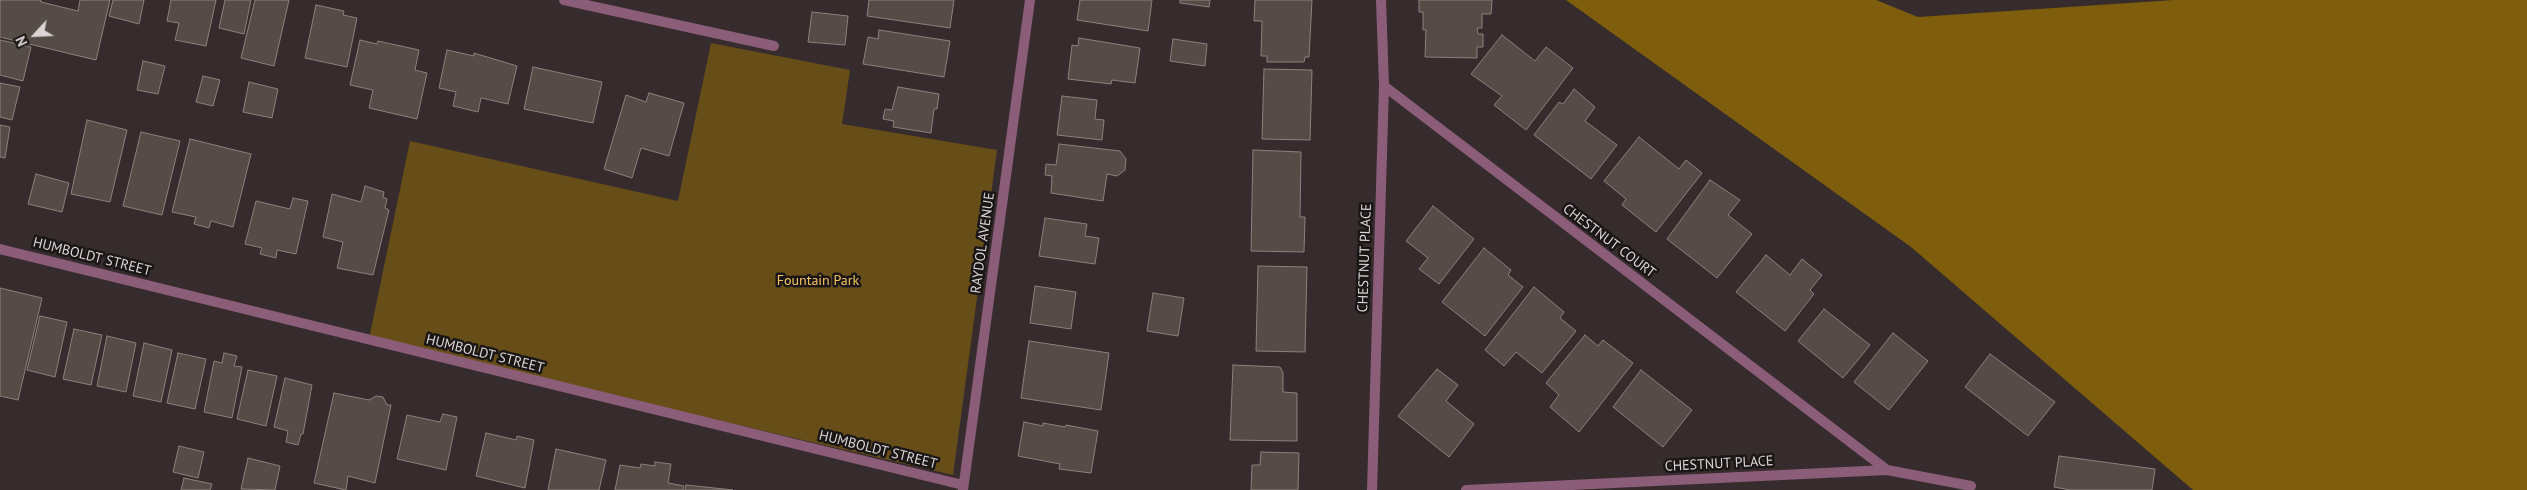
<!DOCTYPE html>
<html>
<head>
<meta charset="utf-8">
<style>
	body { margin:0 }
	#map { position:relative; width:2527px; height:490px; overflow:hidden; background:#372c2d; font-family:"PT Sans",sans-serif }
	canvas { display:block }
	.north { position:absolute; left:10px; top:10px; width:50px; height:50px; -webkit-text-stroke:4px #1b1616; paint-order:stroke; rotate:245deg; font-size:14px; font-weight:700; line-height:20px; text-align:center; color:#dcd5d6 }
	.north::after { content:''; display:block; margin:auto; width:18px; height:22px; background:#dcd5d6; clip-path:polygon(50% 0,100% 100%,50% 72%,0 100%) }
</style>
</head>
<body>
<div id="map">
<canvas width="2527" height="490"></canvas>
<div class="north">N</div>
</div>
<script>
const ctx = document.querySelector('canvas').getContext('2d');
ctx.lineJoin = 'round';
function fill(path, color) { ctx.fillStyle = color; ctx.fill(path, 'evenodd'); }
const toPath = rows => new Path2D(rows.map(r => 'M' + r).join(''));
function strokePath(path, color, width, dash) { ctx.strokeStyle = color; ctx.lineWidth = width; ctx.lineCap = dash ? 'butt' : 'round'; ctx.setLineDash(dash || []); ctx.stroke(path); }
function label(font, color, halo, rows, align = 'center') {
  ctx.font = font + ' "PT Sans",sans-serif'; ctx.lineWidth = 5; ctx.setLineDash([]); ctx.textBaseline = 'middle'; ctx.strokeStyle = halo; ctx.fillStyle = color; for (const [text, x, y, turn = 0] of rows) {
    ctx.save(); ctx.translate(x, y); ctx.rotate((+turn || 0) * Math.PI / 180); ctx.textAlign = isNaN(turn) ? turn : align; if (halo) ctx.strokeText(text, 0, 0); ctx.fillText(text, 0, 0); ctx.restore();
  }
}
fill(toPath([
	[711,43,850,70,842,124,997,150,953,475,369,339,410,141,678,201]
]), '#674e18');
fill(toPath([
	[1566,0,1876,0,1918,17,2174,0,2527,0,2527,490,2193,490,1911,247]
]), '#7e5d0d');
const building = toPath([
	[0,0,41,0,41,2,78,11,80,0,110,0,96,60,0,37,0,0],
	[113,0,144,0,139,24,109,16,113,0],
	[171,0,216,0,206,46,175,40,179,23,167,21,171,0],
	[225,0,251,0,244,34,219,28,225,0],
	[255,0,289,0,274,66,241,58,255,0],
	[869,0,954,0,950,28,867,16,869,0],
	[1080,0,1152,0,1148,31,1077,20,1080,0],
	[1180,0,1210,0,1209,7,1180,3,1180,0],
	[1255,0,1312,0,1309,57,1305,57,1304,62,1267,62,1267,56,1261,56,1262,21,1254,21,1255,0],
	[1419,0,1492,0,1491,14,1482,14,1482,28,1477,28,1478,34,1483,34,1483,47,1477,47,1477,58,1425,57,1426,30,1423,30,1423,12,1419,12,1419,0],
	[316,5,344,11,343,15,357,18,347,67,305,58,316,5],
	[812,12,848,16,845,45,808,42,812,12],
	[879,30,950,41,944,77,863,64,868,37,878,39,879,30],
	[1502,35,1535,61,1546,47,1573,68,1526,130,1494,105,1502,96,1471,74,1502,35],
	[1079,38,1140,48,1135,83,1112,80,1111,84,1068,79,1072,45,1078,46,1079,38],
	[1173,39,1207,44,1205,66,1170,61,1173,39],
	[0,40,31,47,23,81,0,75,0,40],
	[360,40,377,44,378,41,419,50,415,70,427,73,417,119,369,108,373,90,350,85,360,40],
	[447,50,474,56,474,53,517,66,508,104,481,98,478,112,453,106,456,92,439,88,447,50],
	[143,61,165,66,158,94,137,90,143,61],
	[533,67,602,82,593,123,524,109,533,67],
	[1264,69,1312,70,1310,140,1262,139,1264,69],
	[203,76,220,80,213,106,196,102,203,76],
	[249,82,278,89,272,118,243,112,249,82],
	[0,83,20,87,12,120,0,117,0,83],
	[898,87,939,94,937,109,934,109,931,133,893,127,894,121,883,119,885,109,892,110,898,87],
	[1574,89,1595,107,1585,121,1617,145,1591,179,1534,135,1559,102,1563,104,1574,89],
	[649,93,684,103,669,156,641,148,632,178,604,169,626,95,646,102,649,93],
	[1062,96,1097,100,1095,119,1104,120,1102,140,1057,135,1062,96],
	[87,120,127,130,110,202,71,194,87,120],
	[0,125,10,127,5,158,0,157,0,125],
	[141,132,180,141,162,215,123,206,141,132],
	[1639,137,1679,169,1686,160,1702,173,1656,232,1622,205,1626,199,1604,181,1639,137],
	[190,139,251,154,233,227,211,221,209,228,194,224,196,217,172,212,190,139],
	[1059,144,1120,151,1126,159,1125,170,1117,176,1107,174,1103,201,1051,193,1052,176,1045,175,1046,164,1056,165,1059,144],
	[1253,150,1301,152,1300,217,1305,217,1304,252,1251,251,1253,150],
	[36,174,69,183,62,212,28,204,36,174],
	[1710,180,1740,200,1728,215,1752,234,1717,278,1667,239,1710,180],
	[365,186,384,192,383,197,387,199,385,208,389,210,373,275,337,268,343,242,323,237,332,194,361,202,365,186],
	[293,198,308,201,296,254,277,250,276,258,260,254,262,248,245,244,256,201,290,209,293,198],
	[1433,206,1474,239,1439,284,1419,269,1428,258,1406,241,1433,206],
	[1045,218,1087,224,1085,236,1099,238,1095,264,1039,256,1045,218],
	[1484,248,1511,270,1508,275,1523,287,1485,336,1442,302,1484,248],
	[1766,255,1790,275,1802,259,1822,275,1810,290,1814,294,1785,331,1736,292,1766,255],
	[1258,266,1307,267,1305,352,1256,351,1258,266],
	[1035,286,1076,292,1071,329,1030,323,1035,286],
	[1534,287,1564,312,1560,318,1576,331,1542,373,1516,352,1504,366,1485,350,1534,287],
	[0,288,42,298,18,400,0,396,0,288],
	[1153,293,1184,298,1178,336,1147,331,1153,293],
	[1824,309,1870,345,1843,378,1798,341,1824,309],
	[40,316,67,322,55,377,27,370,40,316],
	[74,329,102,335,91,385,63,379,74,329],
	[1893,333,1928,361,1889,410,1854,382,1893,333],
	[1585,335,1598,346,1603,340,1633,363,1579,432,1550,407,1559,395,1546,383,1585,335],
	[107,336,136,343,126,392,97,386,107,336],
	[1029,341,1109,353,1101,410,1021,398,1029,341],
	[144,343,172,350,161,402,133,396,144,343],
	[178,353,206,359,195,409,167,403,178,353],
	[224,353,237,356,234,366,242,367,232,418,204,412,214,361,222,363,224,353],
	[1990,354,2055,402,2028,436,1965,387,1990,354],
	[1233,365,1280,367,1283,373,1283,392,1297,393,1297,441,1230,440,1233,365],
	[1437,369,1458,385,1446,401,1474,424,1449,457,1398,416,1437,369],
	[248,370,277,376,266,426,237,419,248,370],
	[1641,370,1692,410,1663,447,1613,407,1641,370],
	[285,378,312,385,303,434,301,434,298,445,286,442,288,431,274,427,285,378],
	[334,393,369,400,376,396,383,397,387,405,391,405,375,483,348,476,346,490,314,483,334,393],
	[443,414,457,417,446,470,397,459,407,415,440,422,443,414],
	[1024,422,1043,426,1043,423,1065,427,1066,425,1098,431,1091,473,1059,469,1060,464,1018,456,1024,422],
	[486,433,516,440,517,436,534,440,525,488,476,476,486,433],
	[179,446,204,452,198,478,173,472,179,446],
	[556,449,606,460,599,490,548,490,556,449],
	[1261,452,1299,453,1298,490,1251,490,1252,465,1260,465,1261,452],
	[2059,456,2155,469,2152,490,2071,490,2054,487,2059,456],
	[248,458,280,466,275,490,241,489,248,458],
	[655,462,671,464,668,483,684,486,683,490,615,490,620,465,640,468,641,464,655,466,655,462],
	[184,478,212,484,210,490,181,490,184,478],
	[686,485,733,490,685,490,686,485]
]);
fill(building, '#564c47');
strokePath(building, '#8c817c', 1);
strokePath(toPath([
	[564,0,774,46],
	[1381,0,1384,86,1887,470],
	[0,249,963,485],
	[963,490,1030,0],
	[1372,490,1384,86],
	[1466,490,1887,470,1971,486]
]), '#8b5d79', 10);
label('14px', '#dcd5d6', '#1b1616', [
	["CHESTNUT COURT",1609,241,37],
	["RAYDOL AVENUE",983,243,-82],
	["HUMBOLDT STREET",92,257,14],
	["CHESTNUT PLACE",1365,258,-88],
	["HUMBOLDT STREET",485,354,14],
	["HUMBOLDT STREET",878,450,14],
	["CHESTNUT PLACE",1719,464,-3]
]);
label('14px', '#f4c361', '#1b1616', [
	["Fountain Park",818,281]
]);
</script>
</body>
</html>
